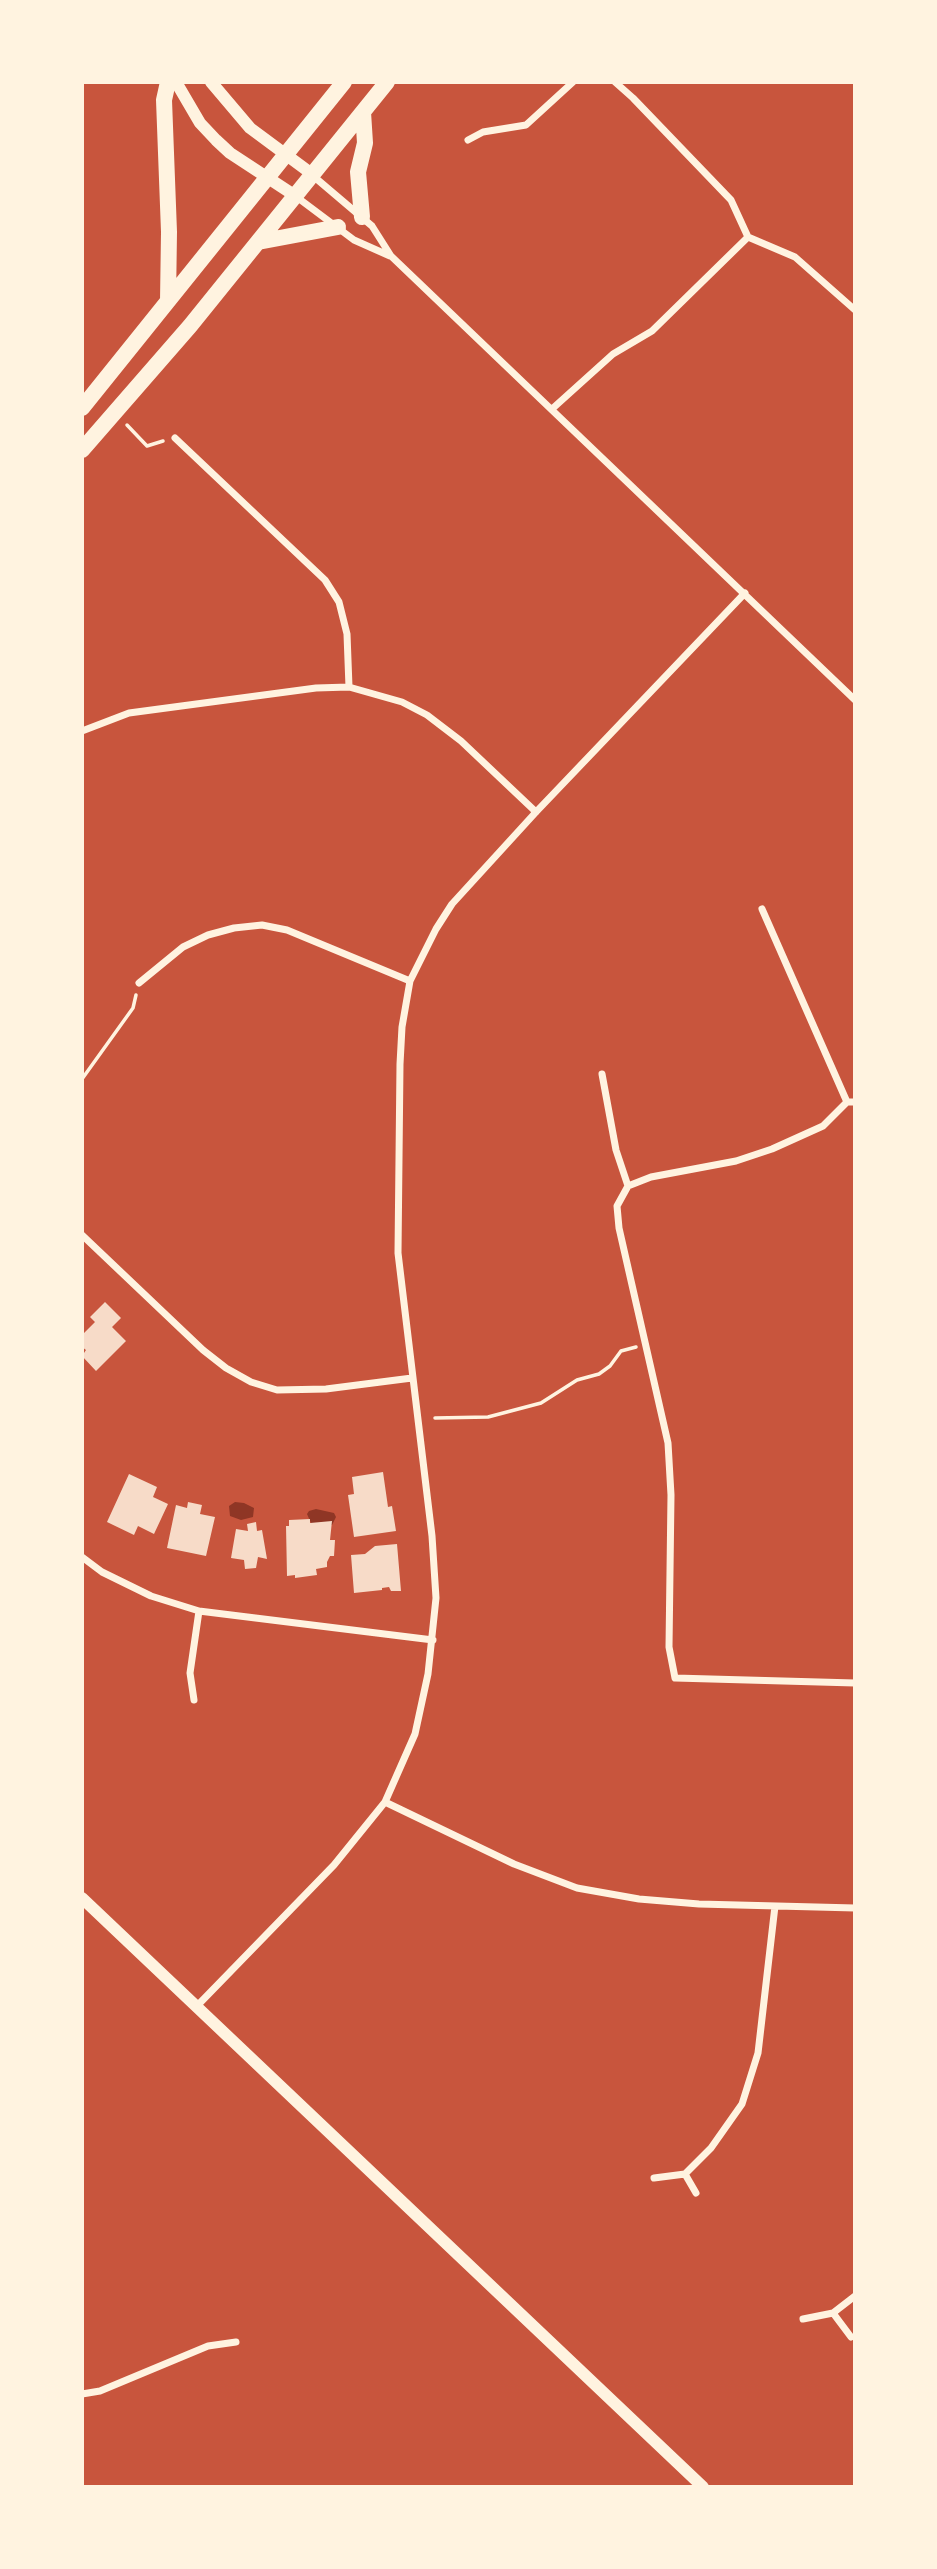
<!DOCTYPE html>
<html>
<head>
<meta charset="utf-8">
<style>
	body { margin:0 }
	#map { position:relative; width:937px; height:2569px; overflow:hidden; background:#c8553d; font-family:"Space Grotesk",sans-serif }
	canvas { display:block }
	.frame { position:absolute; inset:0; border:84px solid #fff3e0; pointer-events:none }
</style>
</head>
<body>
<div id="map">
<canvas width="937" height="2569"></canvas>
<div class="frame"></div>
</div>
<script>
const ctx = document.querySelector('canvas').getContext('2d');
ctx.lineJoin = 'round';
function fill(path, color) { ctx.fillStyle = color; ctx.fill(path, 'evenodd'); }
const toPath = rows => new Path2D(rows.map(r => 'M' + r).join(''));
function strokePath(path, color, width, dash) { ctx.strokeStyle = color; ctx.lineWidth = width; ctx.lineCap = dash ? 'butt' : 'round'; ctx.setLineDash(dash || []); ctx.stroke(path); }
fill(toPath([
	[235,1502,244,1503,254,1508,253,1517,241,1520,230,1516,229,1506],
	[316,1509,334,1513,336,1517,332,1525,311,1523,307,1514,309,1511]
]), '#8f3625');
fill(toPath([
	[105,1302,121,1318,112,1327,126,1341,96,1371,82,1356,86,1350,82,1347,82,1335,95,1322,90,1317],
	[383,1472,388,1507,392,1506,396,1531,354,1537,348,1495,354,1494,352,1477],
	[129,1474,157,1487,153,1497,168,1504,154,1534,138,1526,134,1535,107,1522],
	[188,1502,202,1505,200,1514,215,1517,206,1556,167,1548,176,1505,187,1508],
	[310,1519,310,1523,332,1521,330,1540,335,1540,334,1556,330,1556,327,1562,327,1567,316,1569,317,1575,295,1578,295,1575,287,1576,286,1526,289,1526,289,1520],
	[256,1522,257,1531,262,1530,267,1559,258,1557,256,1568,245,1569,244,1560,231,1558,236,1529,248,1531,247,1524],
	[397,1544,401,1591,391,1591,389,1587,382,1588,382,1590,354,1593,351,1555,365,1554,375,1546]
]), '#f7dbc8');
strokePath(toPath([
	[127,425,147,446,163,441],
	[82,1079,133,1008,136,995],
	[435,1418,488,1417,541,1403,577,1380,599,1374,610,1366,621,1351,636,1347]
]), '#fff3e0', 3.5);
strokePath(toPath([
	[615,82,633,98,731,200,748,237,795,257,855,310],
	[468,140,483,132,526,125,573,82],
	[312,175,372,226,391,256,855,700],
	[294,195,354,240,390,256],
	[552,409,613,354,652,331,748,237],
	[175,438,325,580,339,602,347,634,349,687],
	[82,731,129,713,316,688,349,687,402,702,427,715,461,741,536,812],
	[762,909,847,1102],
	[139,983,183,947,208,935,234,928,262,925,287,930,410,981],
	[602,1074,616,1150,628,1186],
	[855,1102,847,1102,823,1126,772,1149,736,1161,651,1177,628,1186,617,1206,619,1228,668,1443,671,1495,669,1647,675,1678,855,1683],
	[82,1235,203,1350,226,1368,251,1382,277,1390,326,1389,412,1378],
	[82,1557,102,1572,151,1596,199,1611,433,1640],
	[194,1700,190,1673,199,1611],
	[385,1802,514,1864,577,1888,639,1899,699,1904,855,1908],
	[196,2007,334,1865,385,1802,415,1734,428,1674,436,1598,432,1536,398,1253,400,1064,402,1027,410,981,436,929,452,904,536,812,745,593],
	[685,2174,711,2148,742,2104,758,2053,775,1906],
	[654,2178,685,2174,696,2193],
	[833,2313,855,2296],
	[803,2319,833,2313,851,2337],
	[82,2394,100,2391,208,2346,236,2342]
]), '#fff3e0', 7);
strokePath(toPath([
	[176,82,200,123,216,140,230,153,294,195],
	[211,82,250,128,312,174],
	[82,1898,703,2487]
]), '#fff3e0', 12);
strokePath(toPath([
	[362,217,358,172,365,143,363,112],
	[258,242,338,227],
	[168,301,169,232,164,100,168,82],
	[82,408,344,82],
	[82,450,190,326,387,82]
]), '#fff3e0', 16);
</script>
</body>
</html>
